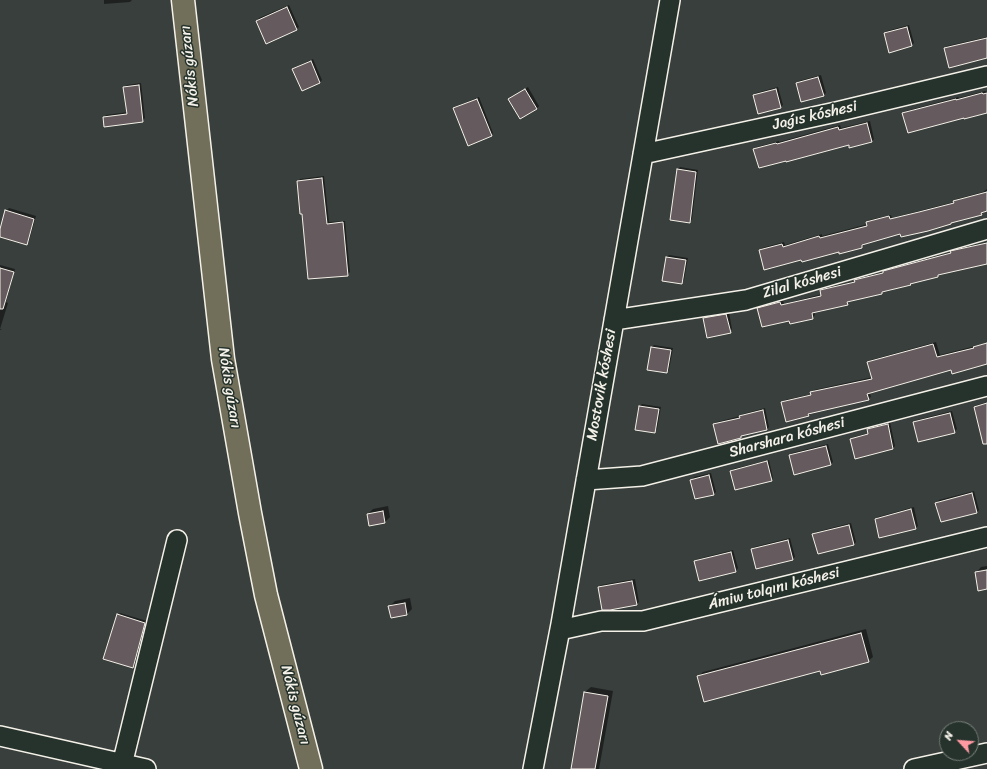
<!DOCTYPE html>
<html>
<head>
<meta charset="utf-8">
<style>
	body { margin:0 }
	#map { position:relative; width:987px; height:769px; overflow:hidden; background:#393f3c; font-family:Sriracha,sans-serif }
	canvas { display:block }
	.north { position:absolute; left:939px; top:721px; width:40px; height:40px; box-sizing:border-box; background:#26332d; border:1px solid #787f78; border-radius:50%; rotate:296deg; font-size:11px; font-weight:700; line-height:16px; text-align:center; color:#f4f1e8 }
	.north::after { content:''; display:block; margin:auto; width:14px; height:18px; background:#ff9aa2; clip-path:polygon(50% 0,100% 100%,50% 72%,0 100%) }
</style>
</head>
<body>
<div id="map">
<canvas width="987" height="769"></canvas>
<div class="north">N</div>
</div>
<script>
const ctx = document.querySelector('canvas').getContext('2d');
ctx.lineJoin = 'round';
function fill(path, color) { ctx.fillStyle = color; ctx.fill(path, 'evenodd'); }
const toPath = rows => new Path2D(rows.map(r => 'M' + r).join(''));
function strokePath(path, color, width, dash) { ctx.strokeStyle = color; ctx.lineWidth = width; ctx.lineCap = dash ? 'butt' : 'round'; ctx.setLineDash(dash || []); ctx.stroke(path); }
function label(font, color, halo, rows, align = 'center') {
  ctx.font = font + ' Sriracha,sans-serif'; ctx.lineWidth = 3; ctx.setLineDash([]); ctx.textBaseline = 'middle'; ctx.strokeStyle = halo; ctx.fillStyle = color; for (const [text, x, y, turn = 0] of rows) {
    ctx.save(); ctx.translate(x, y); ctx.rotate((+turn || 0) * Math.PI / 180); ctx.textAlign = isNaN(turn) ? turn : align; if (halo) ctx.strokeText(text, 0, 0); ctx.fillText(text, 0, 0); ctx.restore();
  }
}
fill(toPath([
	[104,0,132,0,130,2,104,4],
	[289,5,299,27,296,29,257,21,259,18],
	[909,25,914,43,911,45,885,33,887,31],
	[987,37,987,57,945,48,947,46],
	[313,59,322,80,320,82,293,70,296,67],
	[821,75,826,93,823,95,797,83,799,81],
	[141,83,145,118,142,121,104,118,106,115,128,112,124,87,127,85],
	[528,87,539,106,537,109,509,99],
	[778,87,783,105,780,107,754,95,756,93],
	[985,91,987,92,987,112,904,113,906,111,958,97,959,98],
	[479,97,493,133,491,136,455,108,457,106],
	[870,121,874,139,872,141,850,147,849,144,754,149,757,147,779,141,779,142,840,125,841,128],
	[680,167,698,170,692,219,690,222,678,169],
	[324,176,329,222,345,221,350,272,347,275,303,213,298,181,300,179],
	[987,189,987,211,981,214,953,221,951,224,901,233,864,243,864,245,862,247,802,258,760,250,762,248,784,242,785,245,822,234,822,236,868,224,867,223,869,220,891,215,892,218,954,202,957,199,983,192],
	[9,208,36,216,29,241,26,244,0,236,6,211],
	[987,242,987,263,940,274,938,276,912,282,910,284,885,290,882,293,850,301,847,304,814,312,815,315,812,318,790,320,758,308,761,306,783,300,784,304,822,294,821,291,824,288,856,281,858,278,884,272,886,269,952,252,954,249],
	[669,255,688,258,684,280,682,282,667,257],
	[0,265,15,269,6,302,8,303,0,329,2,329,0,330],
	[729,312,732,329,730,332,704,319,706,316],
	[936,342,940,355,987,343,987,363,976,366,974,368,952,373,951,369,870,393,871,397,869,398,867,389,811,413,809,416,782,403,785,400,812,394,814,390,873,377,868,363,871,360],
	[654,345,673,348,669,370,667,372,652,347],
	[987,402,987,424,975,407,977,405],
	[642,404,661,407,657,429,655,431,640,406],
	[765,408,769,427,767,429,743,435,741,437,714,424,717,422,740,416,743,414],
	[952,411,957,429,954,432,914,422,917,420],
	[890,422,895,446,893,448,851,439,854,437,869,433,868,430,870,427],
	[828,444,833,462,830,464,790,455,792,453],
	[769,460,773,478,771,480,731,471,733,469],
	[711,473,716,492,713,494,692,480,694,477],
	[974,491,979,510,977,512,937,503,939,500],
	[388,506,390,517,385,522,368,514,373,509],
	[914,507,918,526,916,528,876,519,878,517],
	[851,523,856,542,854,544,814,535,816,532],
	[790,538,795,557,792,559,752,550,754,547],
	[733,550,738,568,736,571,695,562,698,559],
	[987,566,987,569,981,570,981,572,987,571,987,588,976,573,981,567],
	[635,579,639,602,636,604,599,587,601,585],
	[410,598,412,609,407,614,390,606,395,601],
	[120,613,147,621,135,665,133,667,118,615],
	[866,629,873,657,868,661,821,670,699,676,703,672],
	[591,687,613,691,599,769,572,769,585,692]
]), '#0007');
const building = toPath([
	[287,7,297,30,266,44,256,21,287,7],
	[907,27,912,46,889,53,884,33,907,27],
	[987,38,987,58,949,68,944,48,987,38],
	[311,61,320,83,302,91,292,69,311,61],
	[818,77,824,96,801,102,796,83,818,77],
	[139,85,143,122,104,127,103,117,127,114,123,87,139,85],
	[525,89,537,109,520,119,508,99,525,89],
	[776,89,781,108,758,114,753,95,776,89],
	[982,93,983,94,987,93,987,113,964,119,964,118,908,133,902,113,956,99,956,100,982,93],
	[477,99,492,136,468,146,453,108,477,99],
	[867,123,872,142,849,148,849,145,786,162,786,161,759,168,753,149,776,143,777,144,838,127,839,130,867,123],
	[677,169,696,172,690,223,670,220,677,169],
	[322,178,327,224,343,222,348,276,308,279,302,214,300,214,297,181,322,178],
	[987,192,987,211,981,213,982,215,951,223,951,224,928,231,901,237,900,234,862,245,862,248,839,254,839,252,802,262,801,260,764,270,759,250,782,244,783,247,819,236,820,238,867,226,866,222,889,216,890,219,919,212,954,203,953,201,987,192],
	[5,210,34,219,27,245,0,237,0,229,5,210],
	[987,243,987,264,938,275,938,277,910,284,911,285,882,292,882,294,847,302,848,305,812,313,813,319,790,324,789,321,762,327,757,308,780,302,781,305,821,296,820,290,855,282,854,280,883,273,883,271,951,253,950,251,987,243],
	[666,257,686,260,682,284,662,281,666,257],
	[0,268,14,272,3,309,0,309,0,268],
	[726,314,731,333,707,338,703,318,726,314],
	[987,343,987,364,952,374,951,370,867,394,869,400,808,414,809,416,786,422,781,402,811,395,810,392,872,379,867,362,933,344,937,357,974,348,973,347,987,343],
	[651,347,671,350,667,373,647,370,651,347],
	[987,403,987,444,983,444,974,407,987,403],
	[639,406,659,409,655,433,635,430,639,406],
	[763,410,767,430,741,436,741,438,718,444,713,424,740,418,739,416,763,410],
	[950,413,955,433,918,442,913,422,950,413],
	[888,424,893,449,855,459,850,439,868,434,867,429,888,424],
	[826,446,831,465,794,475,789,455,826,446],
	[767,461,772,481,735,490,730,471,767,461],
	[709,475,714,495,695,499,690,480,709,475],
	[972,493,977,513,941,522,935,503,972,493],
	[911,509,916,529,879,538,875,519,911,509],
	[383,511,385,523,369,526,367,514,383,511],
	[849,525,854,545,818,554,812,534,849,525],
	[788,540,793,560,756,569,751,549,788,540],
	[731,552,736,572,699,581,694,561,731,552],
	[987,570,987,589,978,591,975,572,987,570],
	[632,581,637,605,610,610,602,610,598,587,632,581],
	[405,603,407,615,391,618,388,606,405,603],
	[117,614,145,623,133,668,103,659,117,614],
	[861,633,869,662,821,675,820,671,704,702,697,676,861,633],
	[584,692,608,696,595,769,571,769,584,692]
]);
fill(building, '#655a5e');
strokePath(building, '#f4f1e8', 1);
const minor = toPath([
	[643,154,836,112,987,76],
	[614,320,746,300,987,229],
	[586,480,642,476,987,386],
	[560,630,601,621,643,621,987,537],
	[0,736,146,769],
	[121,769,177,540],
	[533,769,561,624,670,0],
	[914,769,987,753]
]);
const major = toPath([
	[183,0,223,359,250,513,266,595,311,769]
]);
strokePath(minor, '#f4f1e8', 22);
strokePath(major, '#f4f1e8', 25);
strokePath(minor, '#26332d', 19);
strokePath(major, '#716e59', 22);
label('15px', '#f4f1e8', '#26332d', [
	["Nókis gúzarı",190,66,-96],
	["Jaǵıs kóshesi",815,116,-13],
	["Zilal kóshesi",802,283,-16],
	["Mostovik kóshesi",602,385,-80],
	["Nókis gúzarı",229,388,81],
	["Sharshara kóshesi",787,438,-15],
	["Ámiw tolqını kóshesi",774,589,-14],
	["Nókis gúzarı",295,705,76]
]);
</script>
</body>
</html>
